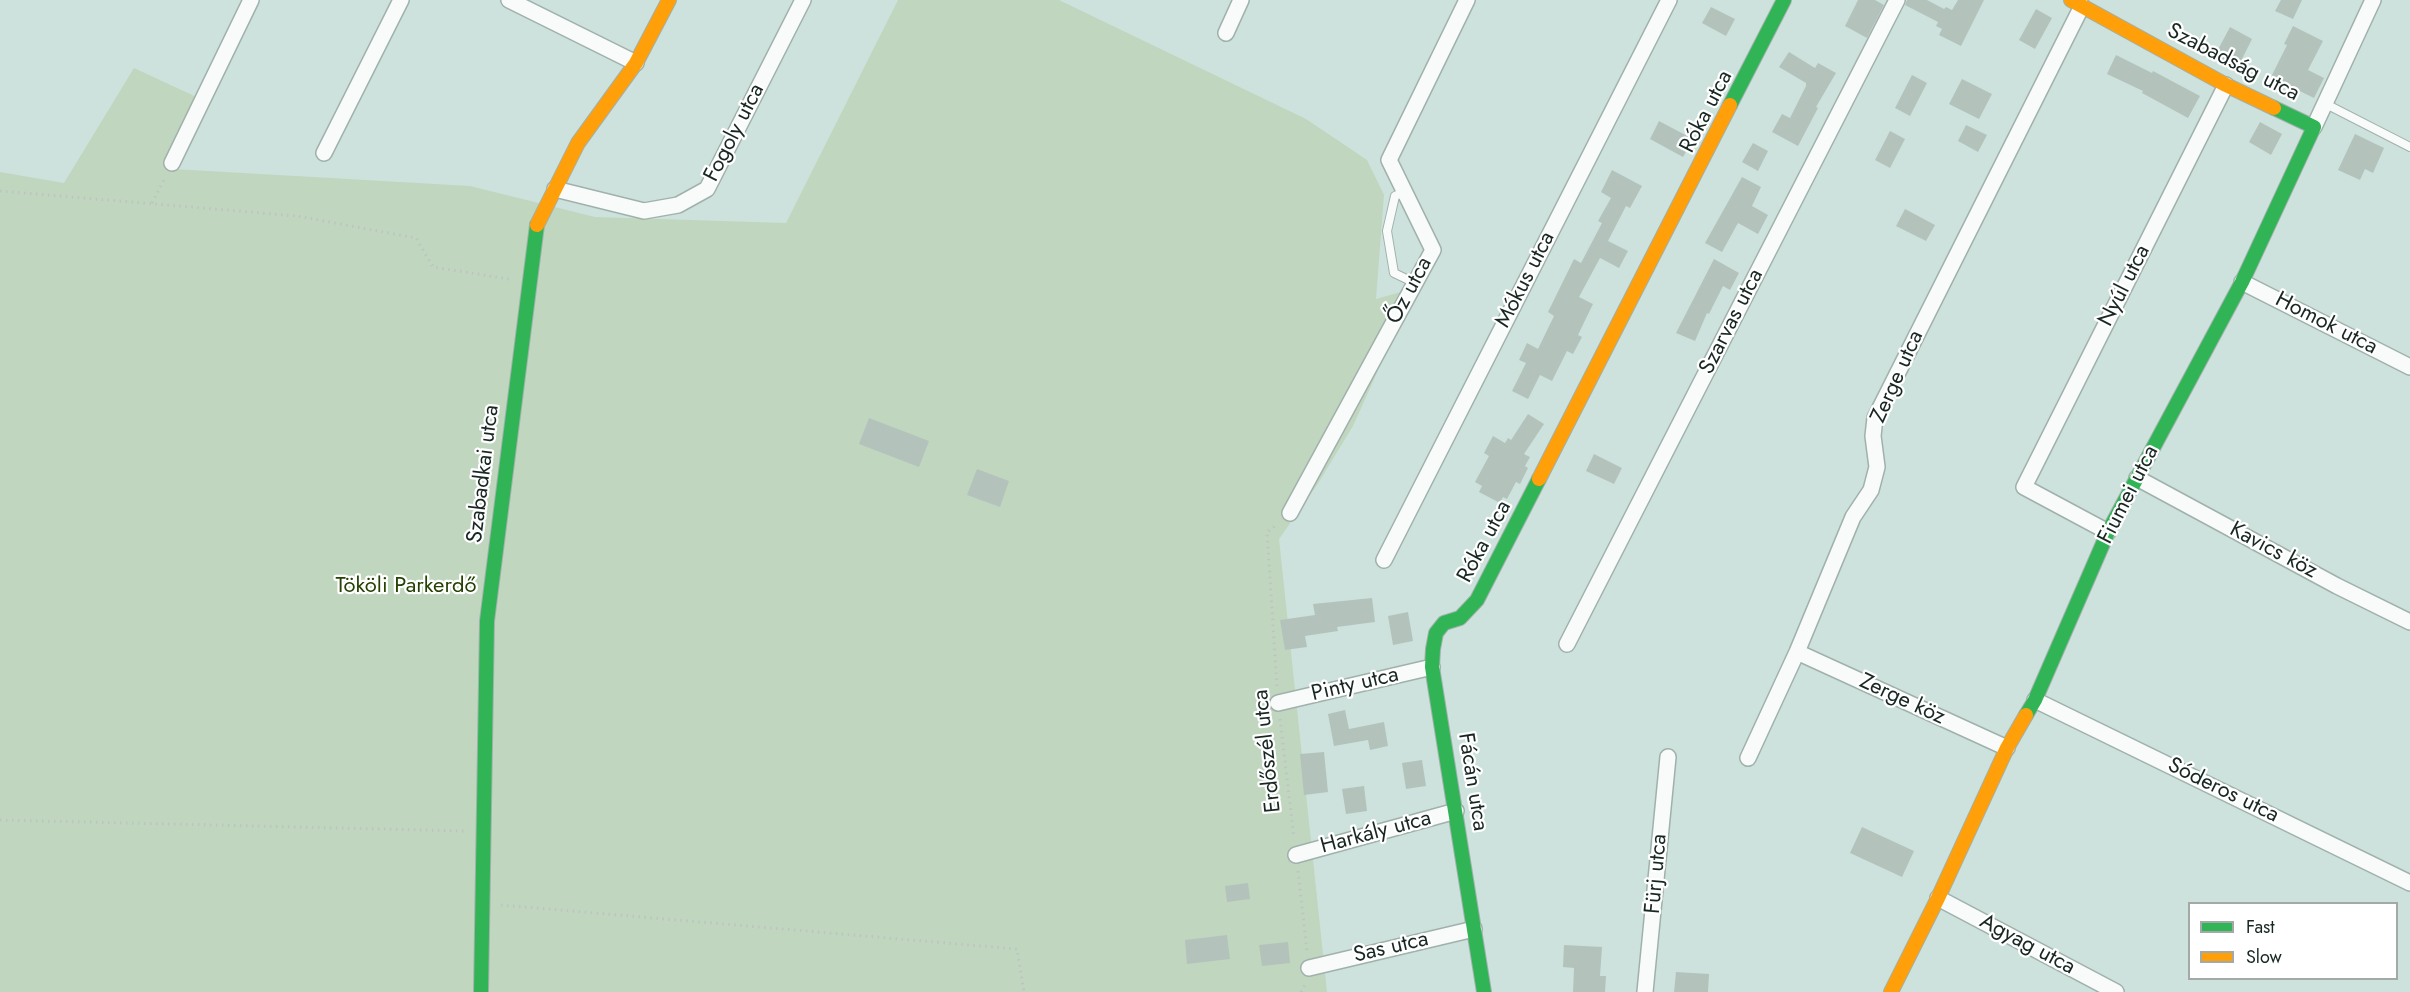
<!DOCTYPE html>
<html>
<head>
<meta charset="utf-8">
<style>
	body { margin:0 }
	#map { position:relative; width:2410px; height:992px; overflow:hidden; background:#cde2dc; font-family:Jost,sans-serif }
	canvas { display:block }
	.legend { position:absolute; left:2188px; top:902px; width:210px; height:78px; box-sizing:border-box; background:#fff; border:2px solid #a3a9a7; margin:0; padding:8px 10px; list-style:none; font-size:18px; color:#182723 }
	.legend li { display:flex; align-items:center; gap:12px; height:30px }
	.legend b { width:30px; border:2px solid #a3a9a7 }
</style>
</head>
<body>
<div id="map">
<canvas width="2410" height="992"></canvas>
<ul class="legend">
<li><b style="height:8px;background:#30b455"></b>Fast</li>
<li><b style="height:8px;background:#ff9f0a"></b>Slow</li>
</ul>
</div>
<script>
const ctx = document.querySelector('canvas').getContext('2d');
ctx.lineJoin = 'round';
function fill(path, color) { ctx.fillStyle = color; ctx.fill(path, 'evenodd'); }
const toPath = rows => new Path2D(rows.map(r => 'M' + r).join(''));
function strokePath(path, color, width, dash) { ctx.strokeStyle = color; ctx.lineWidth = width; ctx.lineCap = dash ? 'butt' : 'round'; ctx.setLineDash(dash || []); ctx.stroke(path); }
function label(font, color, halo, rows, align = 'center') {
  ctx.font = font + ' Jost,sans-serif'; ctx.lineWidth = 4.5; ctx.setLineDash([]); ctx.textBaseline = 'middle'; ctx.strokeStyle = halo; ctx.fillStyle = color; for (const [text, x, y, turn = 0] of rows) {
    ctx.save(); ctx.translate(x, y); ctx.rotate((+turn || 0) * Math.PI / 180); ctx.textAlign = isNaN(turn) ? turn : align; if (halo) ctx.strokeText(text, 0, 0); ctx.fillText(text, 0, 0); ctx.restore();
  }
}
fill(toPath([
	[898,0,1059,0,1306,119,1367,160,1384,195,1376,299,1415,288,1353,426,1317,485,1279,539,1327,992,0,992,0,172,64,183,134,68,205,101,173,169,470,186,595,217,786,223]
]), '#c0d6be');
fill(toPath([
	[1858,0,1875,0,1884,5,1867,38,1845,26],
	[1907,0,1927,0,1944,9,1946,7,1952,10,1958,0,1984,0,1961,46,1939,35,1942,29,1936,26,1938,22,1905,5],
	[2281,0,2302,0,2293,19,2275,11],
	[1711,7,1735,19,1726,36,1702,23],
	[2036,9,2052,18,2035,49,2019,40],
	[2293,26,2323,41,2308,70,2324,78,2314,98,2271,77,2287,45,2284,44],
	[2230,27,2252,39,2237,69,2214,57],
	[1789,52,1815,68,1818,63,1836,73,1816,107,1818,108,1798,146,1772,132,1782,114,1790,118,1806,86,1806,83,1779,67],
	[2116,55,2152,73,2153,71,2200,96,2188,118,2142,93,2143,91,2107,74],
	[1912,75,1927,83,1910,116,1895,108],
	[1962,79,1992,94,1979,119,1949,104],
	[1659,121,1693,139,1683,157,1650,139],
	[2260,122,2282,134,2271,155,2249,142],
	[1966,125,1987,135,1978,152,1958,141],
	[1890,131,1905,139,1890,168,1875,160],
	[2355,134,2384,148,2373,173,2365,169,2360,180,2338,170],
	[1753,143,1768,151,1758,171,1742,162],
	[1612,170,1642,186,1630,208,1626,206,1608,241,1628,251,1619,268,1600,258,1579,297,1593,304,1578,335,1582,337,1573,354,1567,351,1552,381,1540,375,1528,399,1512,391,1526,363,1519,360,1527,343,1538,349,1554,316,1548,312,1574,259,1581,263,1602,223,1598,221,1611,198,1601,192],
	[1742,177,1761,187,1752,206,1768,215,1758,234,1738,223,1722,252,1705,243],
	[1905,209,1935,225,1926,241,1896,226],
	[1714,259,1739,273,1730,290,1723,286,1709,314,1707,313,1695,341,1676,333],
	[1528,414,1544,424,1524,454,1530,457,1525,466,1528,468,1520,484,1516,482,1507,499,1503,497,1500,503,1479,492,1482,486,1475,482,1489,456,1484,453,1493,436,1505,443,1508,438,1511,440],
	[869,418,929,441,919,467,859,444],
	[1594,454,1622,468,1614,484,1586,471],
	[977,469,1009,481,1000,507,967,495],
	[1372,598,1375,622,1337,627,1338,631,1305,636,1307,647,1285,650,1280,620,1315,615,1313,604],
	[1408,612,1413,641,1393,645,1388,616],
	[1345,710,1349,729,1384,722,1388,746,1370,750,1368,740,1334,746,1328,714],
	[1324,752,1328,792,1304,795,1300,754],
	[1422,760,1426,786,1406,789,1402,763],
	[1364,786,1367,811,1346,814,1342,789],
	[1862,827,1914,851,1902,877,1850,853],
	[1248,883,1250,899,1227,902,1225,886],
	[1227,935,1230,959,1187,964,1185,940],
	[1288,942,1290,963,1262,966,1259,945],
	[1564,945,1602,947,1600,976,1606,976,1605,992,1573,992,1574,968,1563,967],
	[1676,972,1709,974,1708,992,1674,992]
]), '#b3c3bc');
const lane = toPath([
	[2324,103,2410,147],
	[1404,192,1395,196,1387,231,1394,273,1415,283]
]);
const street = toPath([
	[509,0,636,63],
	[1226,33,1241,0],
	[2314,127,2373,0],
	[324,153,401,0],
	[172,163,251,0],
	[555,189,644,211,678,205,707,189,803,0],
	[2242,282,2410,367],
	[2137,478,2337,586,2410,622],
	[1290,513,1433,250,1389,160,1467,0],
	[2108,532,2024,487,2226,85],
	[1384,560,1669,0],
	[1567,644,1897,0],
	[1797,652,2007,748],
	[2035,700,2410,883],
	[1278,703,1432,667],
	[1748,758,1797,652,1853,517,1871,490,1877,467,1873,436,1875,418,2082,6],
	[1296,855,1456,811],
	[1938,898,2116,992],
	[1309,968,1474,929],
	[1645,992,1668,757]
]);
const fast = toPath([
	[1730,105,1784,0],
	[2026,715,2035,700,2108,532,2242,282,2314,127,2274,108],
	[481,992,487,621,537,225],
	[1484,992,1432,667,1433,649,1436,633,1444,623,1460,618,1477,600,1539,479]
]);
const slow = toPath([
	[2071,0,2226,85,2274,108],
	[537,225,578,143,636,63,669,0],
	[1539,479,1730,105],
	[1891,992,1938,898,2007,748,2026,715]
]);
strokePath(lane, '#a0b1ac', 10);
strokePath(street, '#a0b1ac', 18);
strokePath(fast, '#a0b1ac', 16);
strokePath(slow, '#a0b1ac', 16);
strokePath(toPath([
	[0,191,297,216,416,238,433,267,509,279],
	[152,203,165,178],
	[1277,686,1267,532,1278,524],
	[1280,719,1294,838],
	[0,820,466,831],
	[1298,871,1307,951],
	[501,905,1017,949,1024,992],
	[1301,992,1306,983]
]), '#bdc4c2', 3, [1.5, 4.5]);
strokePath(lane, '#f8fbfa', 8);
strokePath(street, '#f8fbfa', 15);
strokePath(fast, '#30b455', 14);
strokePath(slow, '#ff9f0a', 14);
label('22px', '#182723', '#fff', [
	["Szabadság utca",2233,63,27],
	["Róka utca",1707,112,-63],
	["Fogoly utca",735,133,-63],
	["Mókus utca",1526,280,-63],
	["Nyúl utca",2125,286,-63],
	["Őz utca",1410,291,-62],
	["Szarvas utca",1732,322,-63],
	["Homok utca",2326,324,27],
	["Zerge utca",1898,377,-66],
	["Szabadkai utca",484,474,-83],
	["Fiumei utca",2129,495,-63],
	["Róka utca",1485,542,-62],
	["Kavics köz",2273,551,28],
	["Pinty utca",1355,685,-13],
	["Zerge köz",1902,700,25],
	["Erdőszél utca",1268,751,-96],
	["Fácán utca",1472,782,81],
	["Sóderos utca",2223,791,26],
	["Harkály utca",1376,833,-15],
	["Fürj utca",1657,874,-85],
	["Agyag utca",2027,945,28],
	["Sas utca",1391,948,-13]
]);
label('22px', '#254104', '#fff', [
	["Tököli Parkerdő",406,587]
]);
</script>
</body>
</html>
